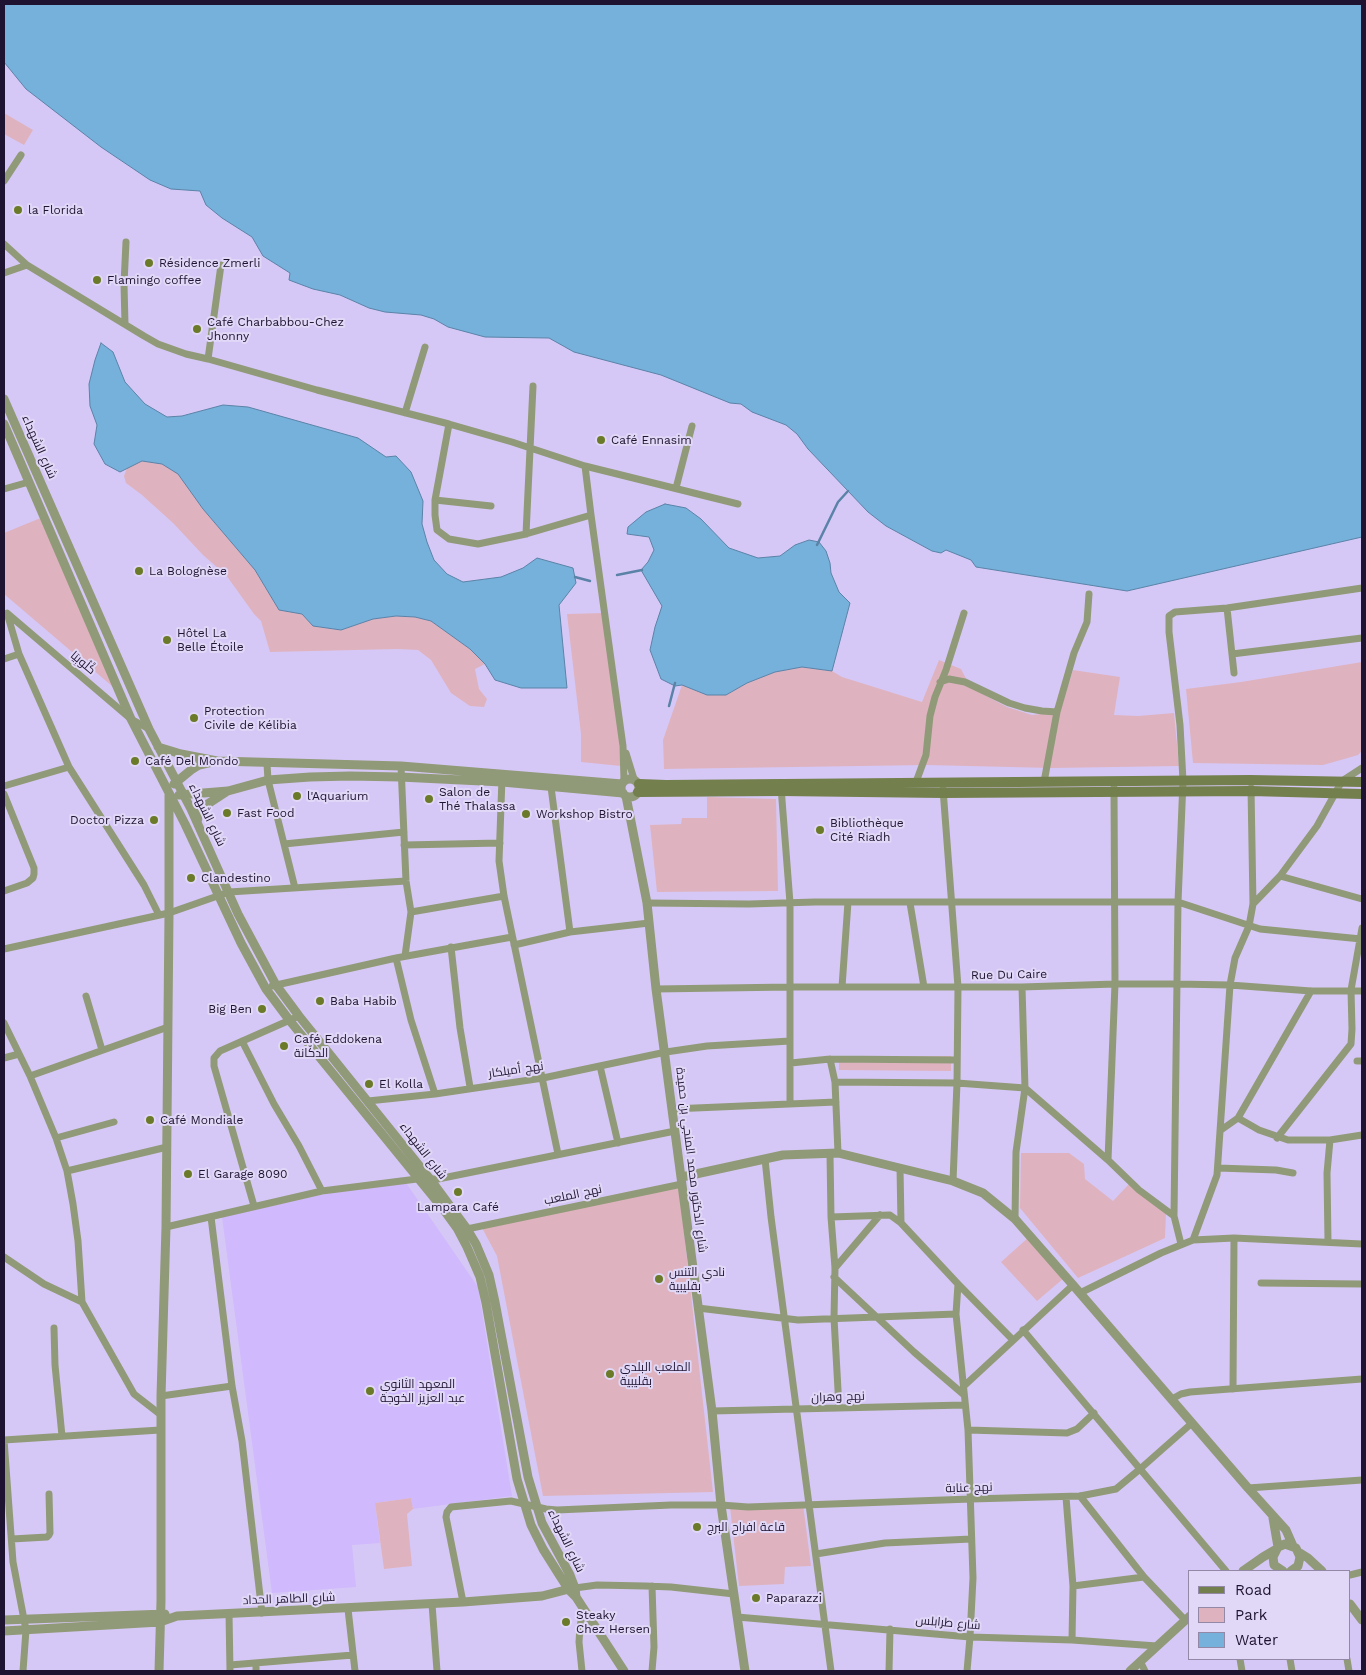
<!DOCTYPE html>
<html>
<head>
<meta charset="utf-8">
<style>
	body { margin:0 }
	#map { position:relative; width:1366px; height:1675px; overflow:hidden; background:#d6c8f6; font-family:"Work Sans",sans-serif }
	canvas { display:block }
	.frame { position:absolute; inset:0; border:5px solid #1e1330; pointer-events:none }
	.legend { position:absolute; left:1188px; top:1570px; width:162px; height:90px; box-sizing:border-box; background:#e1d8f7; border:1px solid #9389a7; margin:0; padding:6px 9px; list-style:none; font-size:15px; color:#1e1330 }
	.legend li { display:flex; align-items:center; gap:10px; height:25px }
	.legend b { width:25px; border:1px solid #9389a7 }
</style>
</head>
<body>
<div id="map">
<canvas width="1366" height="1675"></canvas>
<div class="frame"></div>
<ul class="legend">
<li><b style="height:6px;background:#737f4c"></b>Road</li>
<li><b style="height:14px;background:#deb3bf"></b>Park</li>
<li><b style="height:14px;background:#75b1da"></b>Water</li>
</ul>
</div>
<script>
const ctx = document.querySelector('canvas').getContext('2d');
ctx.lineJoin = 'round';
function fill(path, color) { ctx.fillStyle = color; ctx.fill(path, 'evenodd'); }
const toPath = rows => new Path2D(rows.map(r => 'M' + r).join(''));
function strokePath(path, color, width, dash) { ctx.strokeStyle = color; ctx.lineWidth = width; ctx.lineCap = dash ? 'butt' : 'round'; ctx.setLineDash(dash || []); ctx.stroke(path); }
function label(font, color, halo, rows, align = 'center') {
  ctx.font = font + ' "Work Sans",Cairo,sans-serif'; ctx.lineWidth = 4; ctx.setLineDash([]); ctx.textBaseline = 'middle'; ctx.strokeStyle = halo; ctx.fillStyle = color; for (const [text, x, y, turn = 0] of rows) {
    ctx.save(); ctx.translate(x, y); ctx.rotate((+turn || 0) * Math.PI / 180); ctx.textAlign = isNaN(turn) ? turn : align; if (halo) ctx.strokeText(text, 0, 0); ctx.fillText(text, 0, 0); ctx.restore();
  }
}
fill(toPath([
	[402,1177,478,1287,512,1496,413,1509,411,1498,375,1503,380,1543,352,1545,356,1587,272,1593,222,1217]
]), '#d0b9fc');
fill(toPath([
	[4,113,33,130,24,145,4,134],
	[142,461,162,464,179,474,203,509,255,570,279,609,302,614,313,626,341,630,373,619,396,616,415,617,431,621,470,649,485,664,475,669,479,689,487,699,484,707,470,706,451,693,431,660,418,650,397,649,270,652,261,621,254,614,226,575,203,555,173,523,142,495,126,483,124,476,127,468],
	[43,517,119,692,4,594,4,533],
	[603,613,619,737,621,766,581,762,581,734,567,614],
	[939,660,961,669,971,688,1007,707,1032,715,1060,712,1073,670,1120,677,1114,715,1138,716,1174,713,1179,766,1052,768,926,765,664,769,663,740,682,685,707,695,726,695,747,683,775,672,802,667,832,671,842,677,922,702],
	[1362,662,1362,751,1358,755,1323,765,1193,763,1186,689,1241,682],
	[707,797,776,799,778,891,657,892,650,825,681,824,682,818,707,818],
	[951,1056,951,1071,839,1070,839,1057],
	[1021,1153,1069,1153,1084,1164,1085,1179,1113,1201,1130,1183,1166,1212,1165,1238,1078,1278,1020,1208],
	[679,1187,713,1492,543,1496,497,1256,481,1226],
	[1029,1237,1064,1278,1037,1301,1001,1262],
	[411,1498,413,1509,407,1514,412,1566,384,1569,375,1503],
	[803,1504,811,1566,785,1567,784,1584,739,1586,730,1507]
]), '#deb3bf');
const water = toPath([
	[4,4,1362,4,1362,537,1127,591,976,567,971,560,946,550,941,553,932,551,886,526,868,512,808,449,797,434,786,425,752,412,741,404,730,403,661,375,574,352,549,338,485,337,448,327,434,319,421,315,385,312,369,308,340,295,313,289,289,280,290,273,263,256,252,237,222,218,206,205,200,191,171,189,150,180,101,147,26,89,4,62,4,4],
	[101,343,113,352,125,382,145,404,167,417,182,416,223,405,248,407,358,438,386,457,396,456,411,472,423,501,422,524,427,542,434,560,447,574,463,582,501,577,523,568,537,558,573,568,576,583,559,605,567,688,521,688,495,680,485,664,470,649,431,621,415,617,396,616,373,619,341,630,313,626,302,614,279,610,255,570,203,509,178,474,162,464,142,461,120,472,105,464,94,444,97,425,90,406,89,384,95,360,101,343],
	[665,504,686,508,701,519,729,548,758,558,780,556,795,545,809,540,819,542,826,551,830,563,831,573,839,592,850,603,832,671,802,667,775,672,747,683,726,695,707,695,682,685,675,686,661,679,650,650,655,627,662,606,641,570,648,562,654,550,649,537,627,534,628,527,646,512,665,504]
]);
fill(water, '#75b1da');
strokePath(water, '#5b82a7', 1);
strokePath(toPath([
	[817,545,838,502,848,491],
	[617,575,642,570],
	[575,577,590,581],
	[669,706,675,683]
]), '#5b82a7', 2.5);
strokePath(toPath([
	[4,181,21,155],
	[4,244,27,265],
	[4,273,27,265,144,336,158,344,186,354,208,359,317,390,449,424,512,442,585,466,591,515,623,746,624,781],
	[125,324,124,284,126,242],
	[208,359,221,265],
	[405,413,425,347],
	[449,424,435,500,435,515,437,530,449,539,478,544,526,534,591,515],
	[585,466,738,504],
	[676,488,692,426],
	[4,489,29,482],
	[435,500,491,506],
	[526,534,533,386],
	[1227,608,1234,673],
	[7,613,19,654,69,767,144,885,159,915],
	[8,614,131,719,149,729],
	[1232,654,1362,638],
	[4,659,19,654],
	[940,682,949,679,965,682,1009,703,1025,708,1042,711,1057,712],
	[626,753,634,779],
	[267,764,268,780,295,888],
	[401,766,406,881,411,912,405,956],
	[502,778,499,861,504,896,558,1154],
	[916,782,926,755,930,716,935,697,946,670,964,613],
	[1044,782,1057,712,1074,653,1087,622,1089,594],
	[4,786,69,767],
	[551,787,570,932],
	[781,787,790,903,790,1104],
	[943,789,958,987,957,1083,953,1181],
	[4,794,34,868,34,874,33,878,27,883,4,891],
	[284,844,404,832],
	[404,845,500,843],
	[1280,876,1362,899],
	[647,903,749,904,815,902,1178,902,1260,929,1361,939],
	[910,903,924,987],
	[1253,904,1280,876,1317,826,1342,781,1362,768],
	[411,912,504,896],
	[514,945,570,932,649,923],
	[451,947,460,1028,470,1087],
	[4,949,169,913,229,892,406,881],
	[396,958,411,1020,435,1094],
	[272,986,396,958,512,937],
	[842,987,848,902],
	[656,989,790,987,1022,987,1115,984,1177,984,1230,985,1311,991,1362,991],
	[86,996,102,1050],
	[4,1023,30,1076,56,1138,67,1171,73,1204,78,1241,82,1302,134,1394,161,1415],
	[242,1041,274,1104,299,1146,322,1191],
	[4,1058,19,1054],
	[830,1059,835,1082,838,1153],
	[1357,1061,1362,1061],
	[791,1063,830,1059,957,1060],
	[600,1066,618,1143],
	[30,1076,168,1027],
	[835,1082,957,1083,1025,1088,1108,1160,1139,1190,1174,1216,1181,1244],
	[368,1101,435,1094,543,1078,666,1052,707,1046,790,1041],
	[672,1109,836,1102],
	[1238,1118,1259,1130,1288,1140,1330,1140,1362,1135],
	[1221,1130,1238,1118,1311,991],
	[56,1138,114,1122],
	[1277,1138,1351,1044,1352,1029,1351,990,1362,928],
	[830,1154,831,1217,835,1268,834,1318,839,1408],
	[765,1159,771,1217,831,1671],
	[1108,1160,1115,984,1114,788],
	[900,1168,901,1223],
	[1218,1168,1276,1170,1293,1173],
	[67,1171,167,1147],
	[254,1206,214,1066,214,1058,220,1051,299,1016],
	[1174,1216,1178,902,1183,781,1180,725,1169,632,1169,616,1175,612,1227,608,1362,588],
	[211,1217,232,1386,242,1441,262,1613],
	[831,1217,890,1215,901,1223,958,1284,956,1314,968,1430,973,1578,970,1637,967,1671],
	[1015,1219,1016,1152,1025,1088,1022,987],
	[166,1227,322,1191,417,1179,438,1179,675,1131],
	[467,1229,682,1184],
	[1193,1240,1217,1175,1230,985,1235,958,1249,926,1253,904,1251,788],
	[1328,1242,1327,1173,1330,1140],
	[4,1257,44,1284,82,1302],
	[835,1268,880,1215],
	[834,1277,914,1352,963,1394],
	[1261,1283,1362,1284],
	[958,1284,1013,1340],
	[1080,1293,1161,1253,1193,1240,1234,1238,1362,1244],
	[698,1308,798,1320,956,1314],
	[54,1328,55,1365,62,1436],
	[1023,1330,1226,1571],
	[964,1386,1073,1285],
	[1233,1389,1234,1238],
	[161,1396,232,1386],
	[1172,1399,1181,1394,1190,1392,1362,1379],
	[712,1411,964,1405],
	[968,1430,1067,1433,1077,1429,1094,1413],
	[4,1440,13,1562,26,1630,23,1671],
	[4,1440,160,1430],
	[1248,1488,1362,1480],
	[1080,1496,1144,1577,1185,1620],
	[1066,1497,1073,1586,1072,1640],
	[12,1539,47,1537,49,1535,50,1533,49,1494],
	[816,1554,885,1543,971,1539],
	[1350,1575,1362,1572],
	[1073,1586,1144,1577],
	[575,1588,597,1585,645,1586,671,1587,734,1594],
	[463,1602,446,1517,447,1512,451,1507,511,1501,546,1509,557,1510,671,1505,721,1505,748,1507,971,1499,1080,1496,1116,1489,1140,1469,1192,1423],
	[432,1604,437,1671],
	[348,1609,355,1671],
	[229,1613,230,1671],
	[737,1617,970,1637,1072,1640,1157,1646],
	[1240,1659,1242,1671],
	[1290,1659,1292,1671],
	[1347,1659,1349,1671],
	[1140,1661,1145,1671],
	[256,1663,256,1671],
	[230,1665,353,1655],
	[582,1671,579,1642,580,1627,583,1609],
	[652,1671,654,1647,652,1586],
	[889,1671,890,1629]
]), '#919a78', 7);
strokePath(toPath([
	[4,399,149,729,191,809,238,914,276,985,299,1016,430,1179,467,1229,476,1244,489,1275,495,1302,528,1477,542,1523,570,1575,575,1588,576,1597],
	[4,424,131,719,185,824,241,943,266,989,290,1021,444,1210,457,1228,467,1247,480,1277,486,1303,517,1479,531,1525,543,1549,560,1576,569,1590,576,1597,624,1671],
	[158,747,181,754,217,761,401,766,622,784],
	'621 788a9 9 0 1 1 18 0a9 9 0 1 1-18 0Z',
	[174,784,191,770,199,765,217,761],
	[179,795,228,791,268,780,310,777,350,776,400,777,502,782,623,793],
	[626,796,647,903,656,989,712,1411,721,1505,745,1671],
	[197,822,200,809,226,792],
	[682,1177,783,1155,838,1153,953,1181,983,1193,1015,1219,1073,1285,1248,1488,1286,1530,1293,1546],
	[1273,1518,1278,1547],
	[1300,1553,1308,1558,1322,1571],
	[1243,1571,1263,1557,1275,1550],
	[1283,1571,1274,1565,1273,1557,1278,1547,1285,1544,1296,1548,1300,1557,1298,1566,1291,1571],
	[1350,1604,1362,1620],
	[4,1620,165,1614],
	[4,1631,160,1622,177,1616,463,1602,542,1596,573,1588],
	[159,1671,161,1601,161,1396,166,1227,169,913,169,795],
	[1130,1671,1190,1616]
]), '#919a78', 9);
strokePath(toPath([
	[639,784,666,785,1250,780,1362,782],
	[638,792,781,791,943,793,1251,791,1362,794]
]), '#737f4c', 10);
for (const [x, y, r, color] of [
	[18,210,5,"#6a7a29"],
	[149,263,5,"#6a7a29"],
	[97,280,5,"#6a7a29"],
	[197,329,5,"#6a7a29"],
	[601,440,5,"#6a7a29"],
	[139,571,5,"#6a7a29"],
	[167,640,5,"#6a7a29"],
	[194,718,5,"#6a7a29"],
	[135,761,5,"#6a7a29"],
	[297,796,5,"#6a7a29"],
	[429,799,5,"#6a7a29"],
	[227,813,5,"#6a7a29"],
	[526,814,5,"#6a7a29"],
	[154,820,5,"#6a7a29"],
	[820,830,5,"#6a7a29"],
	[191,878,5,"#6a7a29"],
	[320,1001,5,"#6a7a29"],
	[262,1009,5,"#6a7a29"],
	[284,1046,5,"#6a7a29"],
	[369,1084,5,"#6a7a29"],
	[150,1120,5,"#6a7a29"],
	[188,1174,5,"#6a7a29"],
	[458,1192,5,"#6a7a29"],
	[659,1279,5,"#6a7a29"],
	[610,1374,5,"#6a7a29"],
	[370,1391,5,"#6a7a29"],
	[697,1527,5,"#6a7a29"],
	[756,1598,5,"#6a7a29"],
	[566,1622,5,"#6a7a29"]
]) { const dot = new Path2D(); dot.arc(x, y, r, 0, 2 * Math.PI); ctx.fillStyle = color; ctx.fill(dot); strokePath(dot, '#e1d8f7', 2); }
label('12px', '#1e1330', '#e1d8f7', [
	["la Florida",28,210],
	["Résidence Zmerli",159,263],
	["Flamingo coffee",107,280],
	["Café Charbabbou-Chez",207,322],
	["Jhonny",207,336],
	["Café Ennasim",611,440],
	["La Bolognèse",149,571],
	["Hôtel La",177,633],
	["Belle Étoile",177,647],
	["Protection",204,711],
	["Civile de Kélibia",204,725],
	["Café Del Mondo",145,761],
	["Salon de",439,792],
	["Thé Thalassa",439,806],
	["l'Aquarium",307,796],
	["Fast Food",237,813],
	["Workshop Bistro",536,814],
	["Doctor Pizza",144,820,"right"],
	["Bibliothèque",830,823],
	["Cité Riadh",830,837],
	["Clandestino",201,878],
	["Baba Habib",330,1001],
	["Big Ben",252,1009,"right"],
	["Café Eddokena",294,1039],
	["الدكّانة",294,1053],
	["El Kolla",379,1084],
	["Café Mondiale",160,1120],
	["El Garage 8090",198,1174],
	["Lampara Café",458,1207,"center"],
	["نادي التنس",669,1272],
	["بقليبية",669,1286],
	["الملعب البلدي",620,1367],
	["بقليبية",620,1381],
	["المعهد الثانوي",380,1384],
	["عبد العزيز الخوجة",380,1398],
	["قاعة افراح البرج",707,1527],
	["Paparazzi",766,1598],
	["Steaky",576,1615],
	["Chez Hersen",576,1629]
], 'left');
label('12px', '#1e1330', '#e1d8f7', [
	["شارع الشهداء",39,447,66],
	["كْلُوبِيَا",83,663,40],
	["شارع الشهداء",207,815,64],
	["Rue Du Caire",1009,975,-1],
	["نهج أميلكار",516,1070,-8],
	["شارع الشهداء",423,1151,52],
	["شارع الدكتور محمد المنجي بن حميدة",691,1160,83],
	["نهج الملعب",573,1195,-12],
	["نهج وهران",838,1397,-2],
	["نهج عنابة",969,1488,-2],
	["شارع الشهداء",566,1541,64],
	["شارع الطاهر الحداد",289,1599,-2],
	["شارع طرابلس",948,1623,5]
]);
</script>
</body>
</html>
